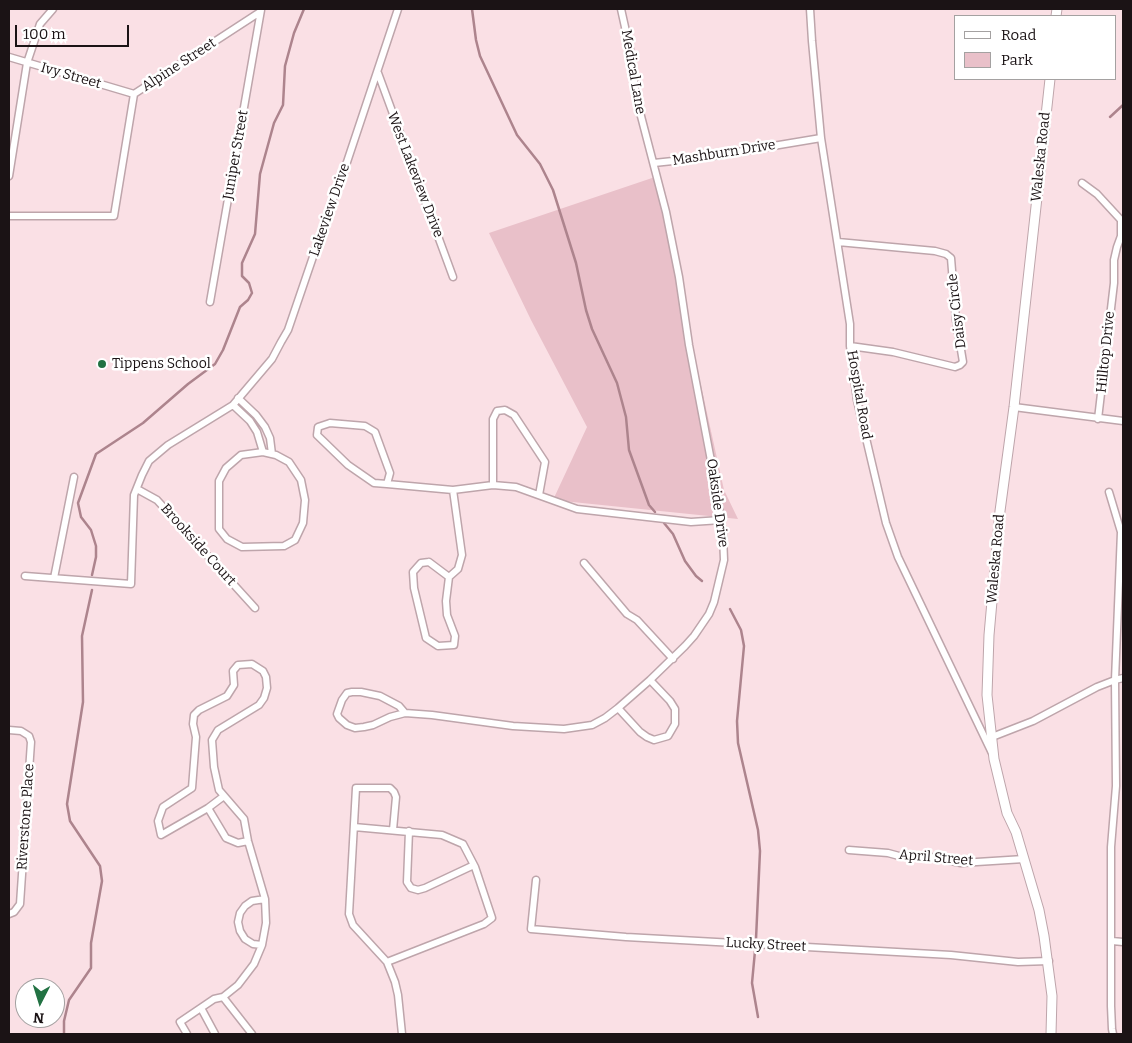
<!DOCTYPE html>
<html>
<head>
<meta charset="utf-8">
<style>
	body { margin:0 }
	#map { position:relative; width:1132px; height:1043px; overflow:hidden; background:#fae0e5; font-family:Bitter,serif }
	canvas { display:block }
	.frame { position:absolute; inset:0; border:10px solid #1b1315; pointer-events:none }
	.legend { position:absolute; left:954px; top:15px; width:162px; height:65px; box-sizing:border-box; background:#fff; border:1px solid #a4a1a1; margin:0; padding:6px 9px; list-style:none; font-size:15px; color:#1b1315 }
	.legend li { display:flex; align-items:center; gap:10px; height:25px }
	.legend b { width:25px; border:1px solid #a4a1a1 }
	.north { position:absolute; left:15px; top:978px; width:50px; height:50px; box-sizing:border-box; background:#fff; border:1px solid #a4a1a1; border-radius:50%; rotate:185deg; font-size:14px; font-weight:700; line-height:20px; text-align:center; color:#1b1315 }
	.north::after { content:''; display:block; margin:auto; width:18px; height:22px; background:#227243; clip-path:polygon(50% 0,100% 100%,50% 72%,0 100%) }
	.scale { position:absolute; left:15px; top:25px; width:114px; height:22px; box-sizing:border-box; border:2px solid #1b1315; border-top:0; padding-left:6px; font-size:15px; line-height:18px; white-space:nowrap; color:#1b1315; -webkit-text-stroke:4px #fff; paint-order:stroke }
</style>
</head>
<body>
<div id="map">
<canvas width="1132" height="1043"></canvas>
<div class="frame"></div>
<ul class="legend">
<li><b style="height:6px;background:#fff"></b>Road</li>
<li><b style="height:14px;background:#e9c0c9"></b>Park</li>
</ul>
<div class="north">N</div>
<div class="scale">100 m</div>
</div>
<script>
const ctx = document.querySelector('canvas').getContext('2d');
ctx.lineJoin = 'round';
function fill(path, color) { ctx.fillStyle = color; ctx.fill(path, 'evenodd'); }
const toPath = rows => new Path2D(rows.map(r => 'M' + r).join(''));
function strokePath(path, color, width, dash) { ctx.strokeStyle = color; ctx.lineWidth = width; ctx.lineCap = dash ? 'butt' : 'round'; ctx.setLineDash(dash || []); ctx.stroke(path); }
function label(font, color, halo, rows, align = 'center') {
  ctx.font = font + ' Bitter,serif'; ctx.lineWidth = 5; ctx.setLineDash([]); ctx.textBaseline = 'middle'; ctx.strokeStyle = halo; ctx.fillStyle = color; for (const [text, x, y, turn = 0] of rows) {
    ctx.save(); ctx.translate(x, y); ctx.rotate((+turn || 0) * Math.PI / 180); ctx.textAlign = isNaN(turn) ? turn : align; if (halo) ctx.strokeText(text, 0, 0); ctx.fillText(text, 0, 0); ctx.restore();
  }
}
fill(toPath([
	[655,177,724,490,738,519,553,500,587,427,531,320,489,233]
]), '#e9c0c9');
strokePath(toPath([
	[472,9,476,40,480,56,517,135,540,164,553,190,576,263,586,310,592,329,617,383,626,417,629,450,649,505,655,512],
	[1110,117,1123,105],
	[664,523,673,534,685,561,696,576,702,581],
	[92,575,96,557,96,546,91,530,81,517,78,503,96,454,143,423,188,384,215,364,223,350,240,307,248,300,252,293,249,283,242,276,242,263,255,234,260,174,274,123,283,105,285,66,294,33,304,9],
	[730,609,741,630,744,646,737,721,738,743,758,830,760,851,756,939],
	[755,951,752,983,758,1017],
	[64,1034,64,1021,69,1000,91,968,91,943,102,881,100,866,70,821,67,804,83,702,82,636,92,590]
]), '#ad848d', 2.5);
const minor = toPath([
	[810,9,812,41,821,138,850,324,850,346,857,400,886,523,898,557,992,753],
	[9,57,134,94],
	[378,73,453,277],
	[654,163,701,158,821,138],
	[9,176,27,63,40,24,53,9],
	[1082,183,1097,194,1121,220,1121,236,1117,247,1114,260,1114,283,1098,419],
	[9,216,114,216,134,94,260,12],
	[838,242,935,251,946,254,951,258,956,320,963,362,960,365,955,367,893,352,850,346],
	[210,302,261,10],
	[238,398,256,415,265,427,270,438,272,454],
	[233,405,250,421,257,432,263,452],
	[1014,407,1123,421],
	[330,423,365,426,375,432,390,473,387,484,374,483,348,465,317,435,318,427,330,423],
	[263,452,276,455,289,462,301,480,305,500,303,523,295,540,284,546,242,547,227,539,219,529,219,481,226,468,241,455,263,452],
	[387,484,453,490,493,485,516,487,577,509,691,522,721,520],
	[493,485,493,419,497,411,505,410,514,415,545,462,539,495],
	[137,489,157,500,255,608],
	[1109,492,1121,532,1115,680,1116,786,1111,847,1111,1006,1112,1029,1113,1034],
	[429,562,449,577,446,601,447,615,455,636,454,645,438,646,426,638,414,588,413,572,421,563,429,562],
	[584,563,627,614,637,620,673,659],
	[25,576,131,584,134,495,142,475,149,461,168,445,233,405,272,359,281,342,288,330,329,210,346,165,398,9],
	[449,577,458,569,462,555,453,490],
	[54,578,74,477],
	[352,692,361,692,380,696,399,706,405,713,390,717,373,725,364,727,355,728,347,725,339,718,337,714,342,700,347,693,352,692],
	[618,708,640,732,647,737,654,740,668,736,675,724,675,709,670,701,650,680],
	[405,713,432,715,513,726,564,729,592,725,605,718,618,708,650,680,685,646,694,636,709,614,714,602,724,560,723,535,716,487,689,345,679,277,666,212,636,97,631,54,621,9],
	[9,730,21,731,29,736,31,742,20,904,14,912,9,914],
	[992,737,1033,721,1097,687,1115,680,1123,678],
	[208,808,226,838,238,843,248,841],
	[354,827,442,835,463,844,475,867,492,918,484,924,387,962],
	[393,830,396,797,394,792,390,788,356,788,349,914,353,925,387,962,395,982,398,995,402,1034],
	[409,831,407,882,411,888,418,890,425,888,474,865],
	[849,850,888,853,899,856,926,856,961,863,1024,859],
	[536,880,531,929,626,937,951,955,1018,962,1049,961],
	[1112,941,1123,942],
	[262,945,253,944,245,939,240,931,238,922,240,913,245,906,252,901,265,899],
	[223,997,238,985,254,964,262,945,266,923,265,899,248,841,244,819,219,790,214,767,212,740,218,730,259,705,264,698,267,688,266,677,263,671,252,664,238,665,233,671,234,685,227,696,199,710,194,715,193,724,196,737,192,788,163,807,158,821,161,835,208,808,224,796],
	[201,1008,215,1034],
	[187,1034,180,1022,214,999,223,997,252,1034]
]);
const secondary = toPath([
	[1056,16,1057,9],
	[1050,79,1014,407,1000,511,989,635,987,695,994,759,1007,813,1016,832,1039,910,1044,936,1052,996,1051,1034]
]);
strokePath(minor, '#bea5ab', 9);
strokePath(secondary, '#bea5ab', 11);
strokePath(minor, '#fff', 6);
strokePath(secondary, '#fff', 9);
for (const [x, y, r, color] of [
	[102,364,5,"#227243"]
]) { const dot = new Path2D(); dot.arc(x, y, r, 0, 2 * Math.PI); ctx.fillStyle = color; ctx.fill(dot); strokePath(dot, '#fff', 2); }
label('14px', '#1b1315', '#fff', [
	["Alpine Street",179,65,-33],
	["Medical Lane",633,72,80],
	["Ivy Street",71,76,16],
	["Mashburn Drive",724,153,-9],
	["Juniper Street",236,155,-80],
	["Waleska Road",1041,157,-84],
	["West Lakeview Drive",415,175,69],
	["Lakeview Drive",330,210,-71],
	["Daisy Circle",957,311,-97],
	["Hilltop Drive",1106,352,-84],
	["Hospital Road",859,395,80],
	["Oakside Drive",717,503,82],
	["Brookside Court",198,545,48],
	["Waleska Road",996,559,-85],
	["Riverstone Place",26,817,-86],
	["April Street",936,858,5],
	["Lucky Street",766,945,3]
]);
label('14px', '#1b1315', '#fff', [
	["Tippens School",112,364]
], 'left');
</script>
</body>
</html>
